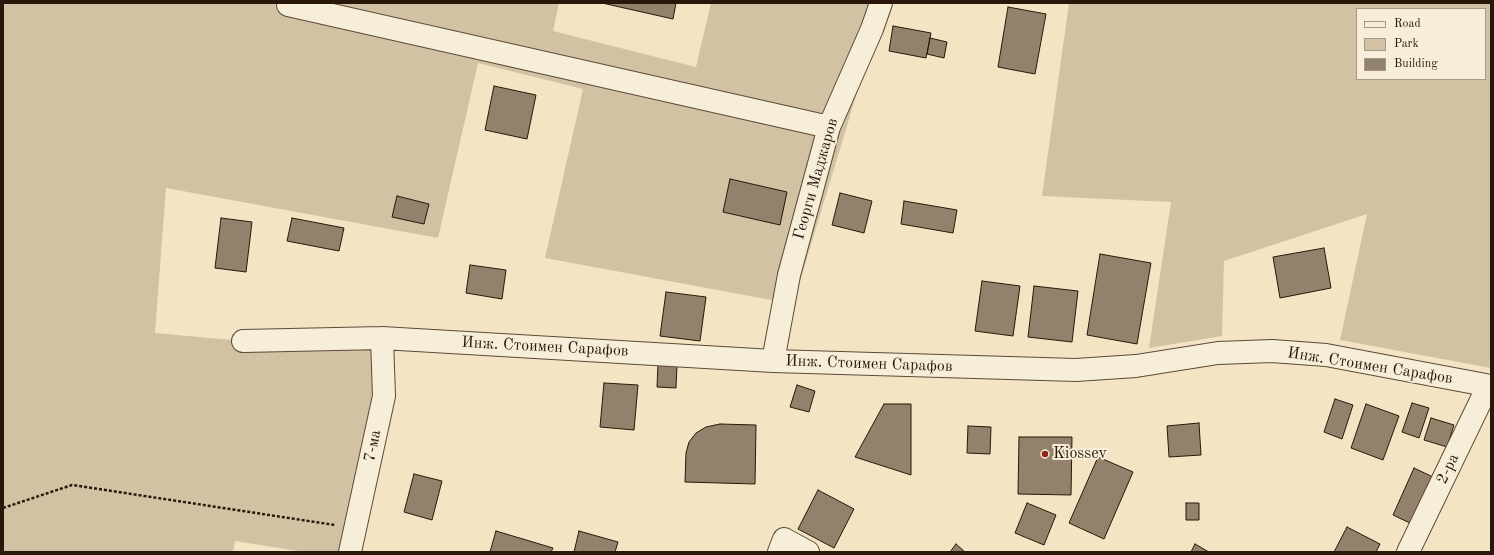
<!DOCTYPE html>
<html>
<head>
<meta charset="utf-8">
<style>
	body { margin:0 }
	#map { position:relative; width:1494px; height:555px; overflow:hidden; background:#f3e5c4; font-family:"Old Standard TT",serif }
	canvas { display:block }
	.frame { position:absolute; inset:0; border:4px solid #29170a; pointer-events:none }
	.legend { position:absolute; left:1356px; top:8px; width:130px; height:72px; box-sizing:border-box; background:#f7eed9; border:1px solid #a59886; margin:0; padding:5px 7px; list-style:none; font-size:12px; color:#29170a }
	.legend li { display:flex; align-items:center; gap:8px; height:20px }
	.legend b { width:20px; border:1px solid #a59886 }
</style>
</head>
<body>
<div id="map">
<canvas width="1494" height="555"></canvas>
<div class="frame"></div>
<ul class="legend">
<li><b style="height:5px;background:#f7eed9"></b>Road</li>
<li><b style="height:11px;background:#d1c2a4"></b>Park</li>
<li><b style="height:11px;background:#92826b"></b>Building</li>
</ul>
</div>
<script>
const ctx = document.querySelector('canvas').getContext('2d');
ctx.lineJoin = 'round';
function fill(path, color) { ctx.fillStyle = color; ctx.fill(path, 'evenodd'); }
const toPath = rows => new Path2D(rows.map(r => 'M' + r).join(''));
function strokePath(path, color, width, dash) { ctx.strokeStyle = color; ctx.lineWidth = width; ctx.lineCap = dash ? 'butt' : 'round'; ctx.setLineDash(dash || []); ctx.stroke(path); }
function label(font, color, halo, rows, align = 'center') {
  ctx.font = font + ' "Old Standard TT",serif'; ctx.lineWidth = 4; ctx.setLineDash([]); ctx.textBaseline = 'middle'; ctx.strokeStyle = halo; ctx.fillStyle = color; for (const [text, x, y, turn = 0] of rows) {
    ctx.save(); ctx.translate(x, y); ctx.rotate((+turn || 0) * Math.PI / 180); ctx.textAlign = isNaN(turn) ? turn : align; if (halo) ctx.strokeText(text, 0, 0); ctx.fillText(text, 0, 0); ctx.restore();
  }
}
fill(toPath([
	[3,3,559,3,553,31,696,67,711,3,887,3,870,50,793,304,545,258,583,89,478,63,438,238,166,188,155,333,243,341,382,338,350,552,304,552,235,541,233,552,3,552],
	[1069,3,1491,3,1491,368,1340,340,1367,214,1224,261,1222,336,1149,348,1171,202,1042,196],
	[1357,9,1485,9,1485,79,1357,79]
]), '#d1c2a4');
const building = toPath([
	[602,3,676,3,673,19,602,3],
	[1008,7,1046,14,1035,74,998,67,1008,7],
	[893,26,931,33,926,58,889,51,893,26],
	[930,38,947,42,944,58,927,54,930,38],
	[494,86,536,95,527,139,485,130,494,86],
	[730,179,787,192,780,225,723,212,730,179],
	[840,193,872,201,864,233,832,225,840,193],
	[397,196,429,204,424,224,392,217,397,196],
	[904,201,957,210,953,233,901,224,904,201],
	[221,218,252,222,246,272,215,268,221,218],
	[292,218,344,228,339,251,287,241,292,218],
	[1324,248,1331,288,1280,298,1273,257,1324,248],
	[1100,254,1151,263,1137,344,1087,335,1100,254],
	[470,265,506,270,502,299,466,293,470,265],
	[982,281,1020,286,1013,336,975,331,982,281],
	[1034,286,1078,291,1072,342,1028,337,1034,286],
	[666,292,706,297,700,341,660,336,666,292],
	[658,364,677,365,676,388,657,387,658,364],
	[604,383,638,385,634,430,600,427,604,383],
	[797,385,815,391,809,412,790,407,797,385],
	[1335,399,1353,405,1342,439,1324,432,1335,399],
	[1412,403,1429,408,1419,438,1402,432,1412,403],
	[884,404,911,404,911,475,855,457,884,404],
	[1366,404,1399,416,1383,460,1351,448,1366,404],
	[1431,418,1454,425,1447,447,1424,440,1431,418],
	[1199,423,1201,455,1169,457,1167,426,1199,423],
	[720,424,756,425,755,484,685,482,686,453,689,442,696,433,706,427,720,424],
	[968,426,991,427,990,454,967,453,968,426],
	[1019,437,1072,437,1071,495,1018,494,1019,437],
	[1098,457,1133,472,1104,539,1069,523,1098,457],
	[1414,468,1433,477,1412,524,1393,515,1414,468],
	[414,474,442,481,432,520,404,512,414,474],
	[818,490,854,509,834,548,798,529,818,490],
	[1027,503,1056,515,1044,545,1015,533,1027,503],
	[1186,503,1199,503,1199,520,1186,520,1186,503],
	[1347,527,1380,544,1376,552,1334,552,1347,527],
	[496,531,553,548,551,552,490,552,496,531],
	[579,531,618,542,615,552,574,552,579,531],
	[956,544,965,552,950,552,956,544],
	[1195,544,1209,552,1191,552,1195,544]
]);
fill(building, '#92826b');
strokePath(building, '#29170a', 1);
const minor = toPath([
	[288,3,288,5,829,127],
	[243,341,382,338,773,361,1076,370,1136,366,1218,353,1272,351,1326,355,1491,386],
	[773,361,789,275,829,127,872,29,881,3],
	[350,552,384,396,382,338],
	[779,552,784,539,808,552],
	[1408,552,1488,386]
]);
strokePath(minor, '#5c4a38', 24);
strokePath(toPath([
	[3,508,72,485,335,525]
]), '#29170a', 2.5, [3, 2]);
strokePath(minor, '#f7eed9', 22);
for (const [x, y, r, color] of [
	[1045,454,4,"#8f2418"]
]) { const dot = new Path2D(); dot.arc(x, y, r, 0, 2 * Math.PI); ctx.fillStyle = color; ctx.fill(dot); strokePath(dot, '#f7eed9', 1.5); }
label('16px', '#29170a', '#f7eed9', [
	["Георги Маджаров",816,179,-74],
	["Инж. Стоимен Сарафов",545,347,3],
	["Инж. Стоимен Сарафов",869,364,2],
	["Инж. Стоимен Сарафов",1370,366,9],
	["7-ма",373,446,-78],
	["2-ра",1448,469,-64]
]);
label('16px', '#29170a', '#f7eed9', [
	["Kiossev",1053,454]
], 'left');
</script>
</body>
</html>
